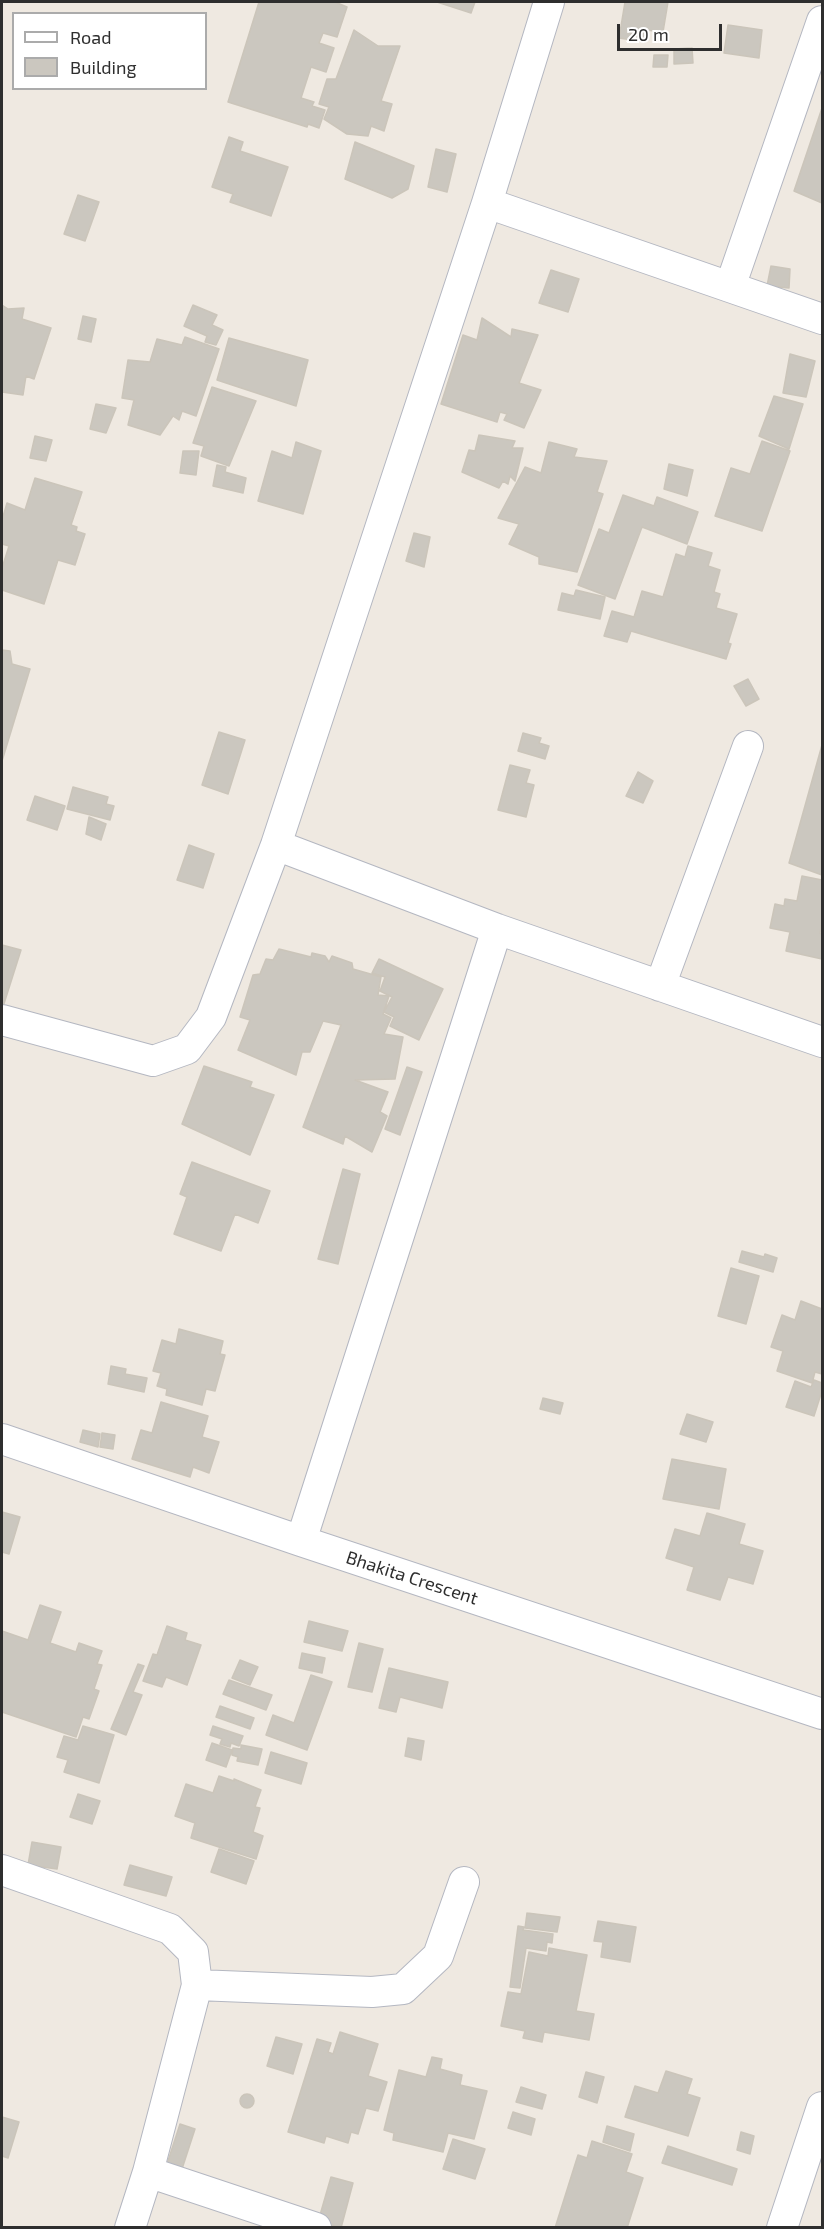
<!DOCTYPE html>
<html>
<head>
<meta charset="utf-8">
<style>
	body { margin:0 }
	#map { position:relative; width:824px; height:2229px; overflow:hidden; background:#efe9e1; font-family:"Exo 2",sans-serif }
	canvas { display:block }
	.frame { position:absolute; inset:0; border:3px solid #2e2e2e; pointer-events:none }
	.legend { position:absolute; left:12px; top:12px; width:195px; height:78px; box-sizing:border-box; background:#fff; border:2px solid #ababab; margin:0; padding:8px 10px; list-style:none; font-size:18px; color:#2e2e2e }
	.legend li { display:flex; align-items:center; gap:12px; height:30px }
	.legend b { width:30px; border:2px solid #ababab }
	.scale { position:absolute; left:617px; top:24px; width:105px; height:27px; box-sizing:border-box; border:3px solid #2e2e2e; border-top:0; padding-left:8px; font-size:18px; line-height:21px; white-space:nowrap; color:#2e2e2e; -webkit-text-stroke:4px #fff; paint-order:stroke }
</style>
</head>
<body>
<div id="map">
<canvas width="824" height="2229"></canvas>
<div class="frame"></div>
<ul class="legend">
<li><b style="height:8px;background:#fff"></b>Road</li>
<li><b style="height:16px;background:#cbc7bf"></b>Building</li>
</ul>
<div class="scale">20 m</div>
</div>
<script>
const ctx = document.querySelector('canvas').getContext('2d');
ctx.lineJoin = 'round';
function fill(path, color) { ctx.fillStyle = color; ctx.fill(path, 'evenodd'); }
const toPath = rows => new Path2D(rows.map(r => 'M' + r).join(''));
function strokePath(path, color, width, dash) { ctx.strokeStyle = color; ctx.lineWidth = width; ctx.lineCap = dash ? 'butt' : 'round'; ctx.setLineDash(dash || []); ctx.stroke(path); }
function label(font, color, halo, rows, align = 'center') {
  ctx.font = font + ' "Exo 2",sans-serif'; ctx.lineWidth = 4.5; ctx.setLineDash([]); ctx.textBaseline = 'middle'; ctx.strokeStyle = halo; ctx.fillStyle = color; for (const [text, x, y, turn = 0] of rows) {
    ctx.save(); ctx.translate(x, y); ctx.rotate((+turn || 0) * Math.PI / 180); ctx.textAlign = isNaN(turn) ? turn : align; if (halo) ctx.strokeText(text, 0, 0); ctx.fillText(text, 0, 0); ctx.restore();
  }
}
const building = toPath([
	[259,2,335,2,347,7,337,37,323,33,319,43,334,48,326,72,311,67,301,98,314,102,312,106,325,110,319,128,308,124,307,127,228,102,259,2],
	[437,2,475,2,471,13,437,2],
	[625,2,668,2,663,32,646,30,645,42,619,38,625,2],
	[728,25,762,30,759,58,724,53,728,25],
	[354,30,378,46,400,46,381,101,392,104,384,131,371,126,368,136,347,134,324,119,329,107,319,104,327,79,336,79,354,30],
	[692,48,693,63,674,64,674,49,692,48],
	[654,55,668,55,667,67,653,67,654,55],
	[822,108,822,203,794,191,822,108],
	[229,137,243,142,240,151,288,167,271,216,230,202,233,194,212,187,229,137],
	[355,142,414,166,408,189,392,198,345,179,355,142],
	[436,149,456,154,447,192,428,187,436,149],
	[78,195,99,202,85,241,64,234,78,195],
	[771,266,790,269,789,288,767,286,771,266],
	[551,270,579,279,568,312,539,303,551,270],
	[2,305,8,309,24,308,22,319,51,328,34,379,26,376,23,395,2,392,2,305],
	[193,305,217,315,212,325,223,330,216,345,205,342,207,336,184,326,193,305],
	[83,316,96,319,91,342,78,339,83,316],
	[482,318,511,337,512,329,538,335,519,383,541,390,524,428,504,420,507,414,500,412,497,422,441,404,463,335,477,340,482,318],
	[185,337,219,349,196,416,182,411,179,420,173,416,160,435,128,425,134,400,122,398,128,360,150,362,157,339,182,345,185,337],
	[229,338,308,360,296,406,217,380,229,338],
	[790,354,815,361,806,397,783,393,790,354],
	[212,387,256,401,229,466,201,456,204,446,193,443,212,387],
	[774,396,803,404,789,449,759,436,774,396],
	[96,404,116,408,106,433,90,429,96,404],
	[479,435,515,441,512,448,523,448,515,481,510,476,508,484,503,481,499,488,462,472,469,450,475,451,479,435],
	[35,436,52,440,46,461,30,458,35,436],
	[762,441,790,451,762,531,715,516,731,468,750,474,762,441],
	[296,442,321,451,303,514,258,501,272,451,292,458,296,442],
	[549,442,577,449,574,457,607,461,597,492,603,494,577,572,539,564,539,557,509,544,519,524,498,518,525,467,541,473,549,442],
	[183,451,199,451,196,475,180,473,183,451],
	[669,464,693,470,687,496,664,489,669,464],
	[217,465,226,467,225,472,246,478,243,493,213,486,217,465],
	[35,478,82,492,71,525,77,527,76,531,85,534,75,565,58,560,44,604,2,590,2,568,9,546,2,544,2,520,7,503,25,510,35,478],
	[623,495,654,506,657,497,698,512,687,544,642,527,615,599,578,585,599,529,609,533,623,495],
	[414,533,430,537,424,567,406,561,414,533],
	[688,546,712,553,708,566,720,570,714,592,720,594,716,608,737,614,728,643,731,644,726,659,631,631,627,642,604,636,612,611,634,617,642,591,663,597,676,554,685,557,688,546],
	[576,590,605,597,600,619,558,610,562,593,574,596,576,590],
	[2,650,10,651,12,664,30,669,2,761,2,650],
	[748,679,759,699,746,706,734,686,748,679],
	[219,732,245,740,228,794,202,785,219,732],
	[523,733,541,738,539,743,549,746,545,759,518,751,523,733],
	[822,745,822,875,789,863,822,745],
	[510,765,530,770,526,783,534,785,526,817,498,810,510,765],
	[638,772,653,781,643,803,626,796,638,772],
	[73,787,108,797,106,804,114,806,110,820,67,809,73,787],
	[35,796,65,806,57,830,27,820,35,796],
	[89,817,106,824,101,840,86,834,89,817],
	[189,845,214,854,203,888,177,880,189,845],
	[802,876,822,880,822,921,820,933,822,934,822,959,786,951,790,932,770,928,775,904,784,906,785,899,797,901,802,876],
	[2,945,21,950,2,1010,2,945],
	[279,949,311,957,312,953,325,956,329,962,332,956,352,963,353,969,381,977,378,995,389,996,383,1014,391,1018,384,1034,403,1037,395,1079,355,1080,388,1092,380,1112,387,1116,372,1152,345,1136,343,1144,303,1127,341,1025,323,1021,310,1052,302,1052,296,1075,238,1050,250,1020,240,1017,253,975,260,974,266,959,273,960,279,949],
	[379,959,443,989,419,1040,390,1026,394,1017,384,1012,392,997,380,991,385,977,372,973,379,959],
	[204,1066,252,1082,250,1087,274,1095,250,1155,182,1124,204,1066],
	[407,1067,422,1072,400,1135,385,1129,407,1067],
	[192,1162,270,1191,258,1223,235,1214,221,1251,174,1234,187,1197,180,1194,192,1162],
	[343,1169,360,1174,338,1264,318,1259,343,1169],
	[742,1251,764,1257,765,1254,777,1258,773,1272,739,1262,742,1251],
	[731,1268,759,1276,746,1324,718,1316,731,1268],
	[801,1301,822,1309,822,1374,815,1372,812,1383,777,1371,783,1351,771,1347,782,1315,795,1320,801,1301],
	[179,1329,223,1341,220,1354,225,1355,215,1391,206,1389,202,1405,166,1395,167,1389,157,1386,161,1373,153,1371,162,1340,176,1344,179,1329],
	[111,1366,126,1369,125,1374,147,1378,144,1392,108,1384,111,1366],
	[814,1380,822,1383,822,1391,814,1416,786,1407,795,1381,811,1387,814,1380],
	[543,1398,563,1403,560,1414,540,1409,543,1398],
	[161,1402,208,1416,202,1437,219,1442,209,1473,193,1467,190,1477,132,1459,141,1430,152,1433,161,1402],
	[687,1414,713,1422,706,1442,680,1434,687,1414],
	[83,1430,100,1434,98,1447,80,1442,83,1430],
	[102,1433,115,1435,113,1449,100,1447,102,1433],
	[672,1459,726,1469,719,1509,663,1499,672,1459],
	[2,1512,20,1517,9,1554,2,1552,2,1512],
	[707,1513,745,1524,739,1544,763,1551,753,1584,728,1577,720,1600,687,1590,694,1567,666,1558,675,1529,700,1536,707,1513],
	[40,1605,61,1612,50,1643,76,1652,79,1643,102,1651,97,1664,102,1665,94,1689,99,1691,89,1719,83,1717,76,1737,2,1712,2,1631,28,1640,40,1605],
	[309,1621,348,1631,342,1651,304,1642,309,1621],
	[167,1626,187,1633,185,1640,201,1645,187,1685,166,1677,162,1687,143,1681,153,1654,157,1655,167,1626],
	[359,1643,383,1649,372,1692,348,1687,359,1643],
	[302,1653,325,1658,322,1673,299,1668,302,1653],
	[240,1660,258,1667,250,1685,232,1678,240,1660],
	[138,1664,144,1666,133,1692,142,1695,126,1735,111,1729,138,1664],
	[389,1668,448,1682,442,1708,400,1697,396,1712,379,1708,389,1668],
	[311,1675,332,1682,307,1750,266,1735,273,1715,294,1723,311,1675],
	[229,1680,272,1695,266,1710,223,1694,229,1680],
	[220,1706,254,1718,250,1729,216,1717,220,1706],
	[83,1726,114,1735,99,1783,64,1772,68,1760,57,1757,64,1736,78,1740,83,1726],
	[213,1726,243,1736,239,1746,231,1743,230,1747,220,1744,222,1739,210,1735,213,1726],
	[408,1738,424,1741,421,1760,405,1756,408,1738],
	[212,1743,232,1750,226,1767,206,1760,212,1743],
	[241,1745,262,1749,258,1765,237,1761,238,1757,232,1755,233,1748,241,1749,241,1745],
	[271,1752,307,1763,301,1784,265,1773,271,1752],
	[219,1776,234,1781,234,1779,261,1790,255,1807,260,1808,253,1832,263,1836,256,1859,191,1838,195,1823,175,1816,186,1784,213,1793,219,1776],
	[78,1794,100,1801,92,1824,70,1817,78,1794],
	[32,1842,61,1847,57,1869,28,1865,32,1842],
	[219,1849,254,1861,246,1884,211,1872,219,1849],
	[130,1865,172,1877,166,1896,124,1885,130,1865],
	[527,1913,560,1917,557,1932,525,1928,527,1913],
	[598,1921,636,1927,630,1962,601,1957,603,1942,594,1941,598,1921],
	[518,1926,524,1927,523,1930,553,1934,552,1943,547,1942,546,1951,526,1948,520,1988,510,1987,518,1926],
	[549,1948,587,1955,576,2011,594,2014,589,2040,544,2032,542,2042,523,2038,525,2031,501,2026,508,1992,521,1994,529,1952,548,1956,549,1948],
	[340,2032,378,2044,368,2076,387,2082,378,2111,366,2108,358,2134,351,2132,348,2143,326,2136,324,2143,288,2132,317,2039,331,2043,328,2052,333,2054,340,2032],
	[276,2037,302,2044,293,2074,267,2066,276,2037],
	[432,2057,442,2059,440,2069,462,2075,460,2085,487,2091,474,2139,448,2133,443,2152,393,2140,394,2133,384,2130,399,2070,426,2077,432,2057],
	[666,2071,692,2079,687,2094,700,2098,688,2136,625,2117,635,2086,658,2093,666,2071],
	[586,2072,604,2077,597,2103,579,2097,586,2072],
	[521,2087,546,2095,542,2109,516,2102,521,2087],
	'240 2101a7 7 0 1 1 14 0a7 7 0 1 1-14 0Z',
	[513,2112,535,2119,531,2135,508,2128,513,2112],
	[2,2117,19,2122,8,2158,2,2156,2,2117],
	[180,2124,195,2129,181,2172,166,2167,180,2124],
	[607,2126,634,2134,630,2151,603,2142,607,2126],
	[741,2132,754,2136,750,2154,737,2150,741,2132],
	[453,2139,485,2149,475,2179,443,2169,453,2139],
	[592,2141,632,2154,626,2172,643,2178,627,2228,555,2228,578,2155,587,2158,592,2141],
	[668,2146,737,2169,732,2185,662,2163,668,2146],
	[331,2177,353,2183,341,2228,318,2222,331,2177]
]);
fill(building, '#cbc7bf');
strokePath(building, '#cbc5ba', 1.5);
const minor = toPath([
	[487,203,549,2],
	[730,287,822,21],
	[276,845,497,929,822,1042],
	[660,986,748,746],
	[2,1020,153,1061,187,1049,211,1017,276,845,487,203,822,319],
	[2,1439,301,1541,822,1714],
	[301,1541,497,929],
	[2,1870,170,1929,193,1952,197,1985,148,2172,130,2228],
	[197,1985,372,1992,403,1989,438,1956,464,1882],
	[148,2172,316,2228],
	[782,2228,822,2107]
]);
strokePath(minor, '#b4b7c1', 32);
strokePath(minor, '#fff', 30);
label('18px', '#2e2e2e', '#fff', [
	["Bhakita Crescent",412,1578,18]
]);
</script>
</body>
</html>
